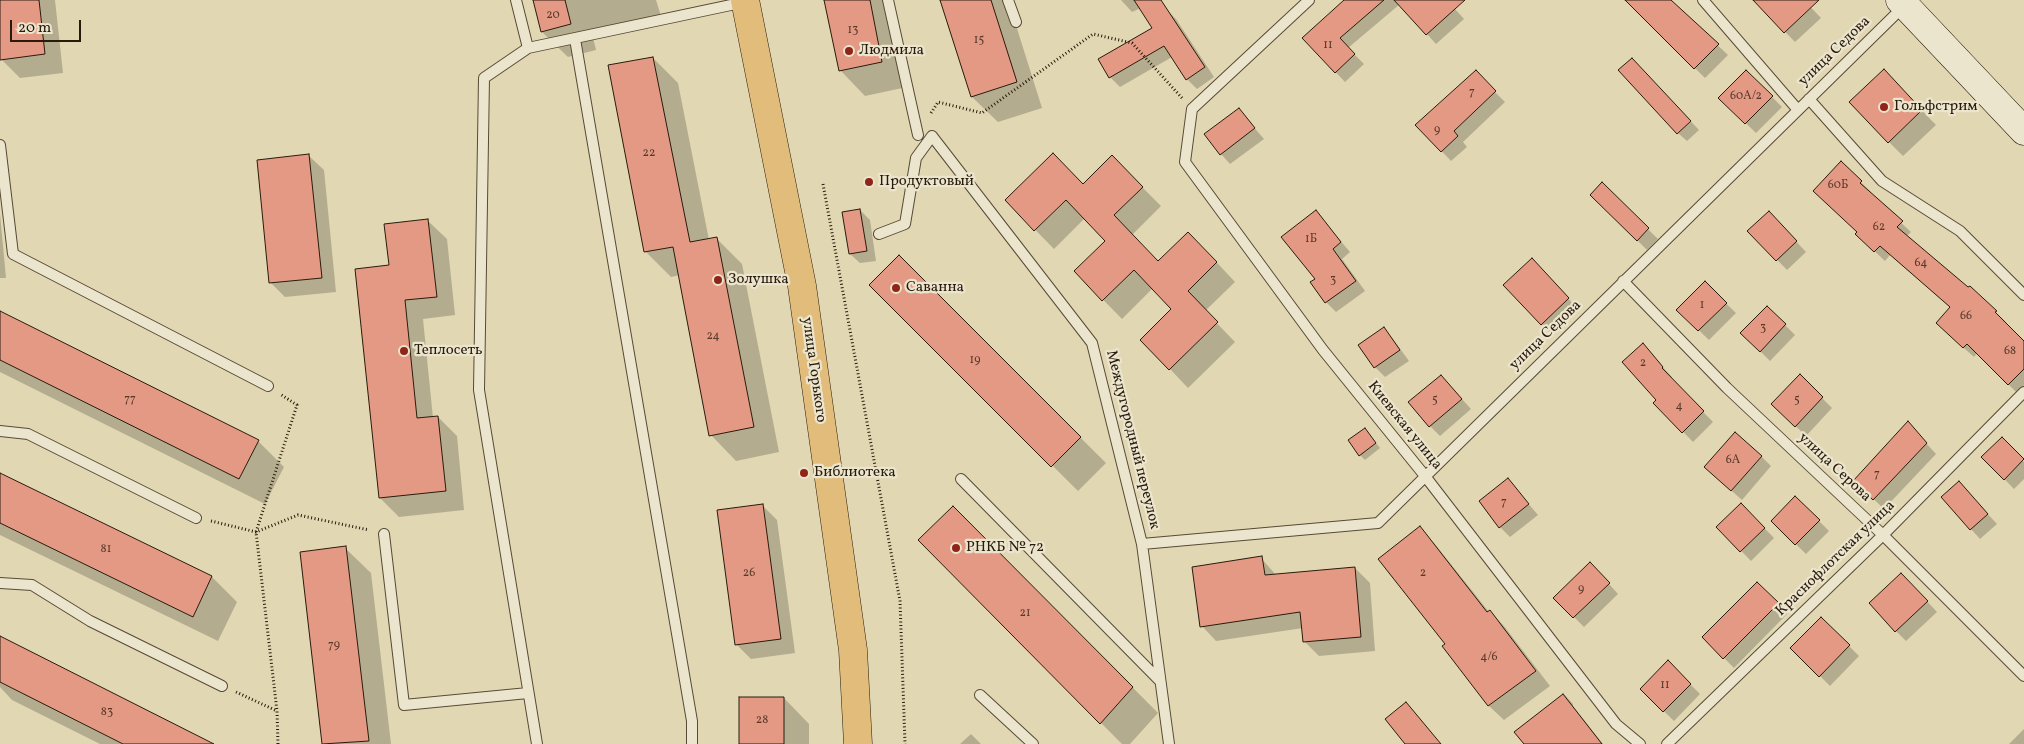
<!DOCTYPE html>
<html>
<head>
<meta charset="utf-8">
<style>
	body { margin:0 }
	#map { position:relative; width:2024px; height:744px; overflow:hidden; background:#e2d7b3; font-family:Vollkorn,serif }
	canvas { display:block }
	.scale { position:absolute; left:10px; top:20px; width:71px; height:22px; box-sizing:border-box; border:2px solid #291b0c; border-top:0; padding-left:6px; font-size:15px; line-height:18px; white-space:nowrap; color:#291b0c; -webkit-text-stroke:4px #ece5ce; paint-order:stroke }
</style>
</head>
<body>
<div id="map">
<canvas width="2024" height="744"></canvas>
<div class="scale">20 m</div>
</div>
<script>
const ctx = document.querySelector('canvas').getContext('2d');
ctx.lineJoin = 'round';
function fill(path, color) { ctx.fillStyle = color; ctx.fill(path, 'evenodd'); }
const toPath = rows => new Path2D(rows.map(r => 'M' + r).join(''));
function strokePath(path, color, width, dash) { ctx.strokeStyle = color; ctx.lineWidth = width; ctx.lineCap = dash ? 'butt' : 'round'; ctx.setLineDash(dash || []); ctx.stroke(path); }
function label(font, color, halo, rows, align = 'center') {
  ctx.font = font + ' Vollkorn,serif'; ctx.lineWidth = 4.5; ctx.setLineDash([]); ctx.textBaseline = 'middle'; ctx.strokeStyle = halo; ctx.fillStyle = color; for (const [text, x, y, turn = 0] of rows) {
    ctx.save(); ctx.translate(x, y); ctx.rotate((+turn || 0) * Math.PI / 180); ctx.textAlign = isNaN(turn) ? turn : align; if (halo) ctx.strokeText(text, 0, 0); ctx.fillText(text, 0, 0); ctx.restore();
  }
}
fill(toPath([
	[0,0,55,0,63,73,20,78,1,59],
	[544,0,656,0,661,16,592,33,596,50,568,57,542,32,535,3],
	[825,0,889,0,907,87,865,96,840,70],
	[941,0,1008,0,1042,108,998,122,972,97],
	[1121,0,1156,0,1156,1,1132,12],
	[1346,0,1447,0,1464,19,1436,44,1400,4,1348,48,1364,64,1345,82,1303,38],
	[1626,0,1670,0,1728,55,1705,78],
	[1754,0,1804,0,1821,18,1795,42],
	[1166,9,1176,19,1214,77,1197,89,1187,79,1172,57,1120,87,1110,77,1100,60,1154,28],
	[653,58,678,83,709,240,716,238,742,264,779,452,736,461,711,435,680,275,671,277,646,252],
	[1640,68,1699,130,1687,141,1678,133],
	[1746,71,1782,107,1756,133,1720,98],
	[1475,72,1505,102,1463,142,1467,147,1451,161,1417,125],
	[1898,86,1936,125,1903,156,1889,142],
	[1239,110,1264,139,1230,164,1221,154],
	[309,156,324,170,336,292,285,297,270,282],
	[1841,163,1871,192,1870,194,1911,232,1907,236,1968,289,1970,288,2006,322,2004,323,2024,343,2024,388,2018,394,1977,353,1974,357,1947,333,1951,308,1890,255,1885,261,1867,244,1859,232],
	[1131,176,1161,206,1132,235,1158,263,1207,252,1235,282,1205,311,1235,342,1188,388,1170,369,1173,309,1153,288,1122,319,1075,271,1107,241,1085,218,1054,249,1006,200],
	[1602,184,1658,239,1647,250,1592,195],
	[860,210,870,220,876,261,860,263,850,254],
	[1315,211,1350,252,1342,259,1365,291,1336,312,1326,302,1316,279],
	[0,214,6,278,0,278],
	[428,221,447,239,455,315,423,319,433,418,438,417,457,436,464,510,399,517,380,498,390,266],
	[1778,222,1806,252,1787,270,1749,231],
	[899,257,1106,463,1078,491,871,285],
	[1541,270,1578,309,1552,334,1542,324],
	[1705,283,1736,313,1709,340,1678,310],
	[1767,307,1795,335,1770,361,1742,333],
	[0,312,258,441,284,467,265,504,0,372],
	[1384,329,1393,339,1409,361,1385,377,1375,367],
	[1652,355,1672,377,1671,379,1713,422,1693,442,1655,403,1658,400],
	[1441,376,1471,409,1440,436,1430,426],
	[1800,376,1832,408,1806,436,1783,414],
	[1917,433,1936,454,1884,509,1864,490],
	[1369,434,1380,448,1365,460,1360,455],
	[2001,439,2024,462,2024,479,2014,489,1983,457],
	[1761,456,1771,466,1742,500,1716,477],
	[0,475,212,577,237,602,218,641,0,535],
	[1508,480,1538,515,1510,537,1500,527],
	[1959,483,1997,524,1980,539,1971,529],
	[1795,497,1829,531,1806,554,1772,521],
	[1741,504,1774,538,1751,561,1718,527],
	[762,505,777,520,795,653,751,659,736,644],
	[953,507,1158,713,1130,744,1122,744,919,540],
	[1419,528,1434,543,1489,612,1490,611,1504,626,1550,686,1504,720,1489,706,1444,646,1446,644],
	[345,548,371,573,391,744,324,744,301,553],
	[1261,558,1276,575,1355,568,1370,583,1375,651,1319,656,1304,641,1303,628,1216,641,1202,626],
	[1600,574,1618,594,1584,627,1555,598],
	[1757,583,1787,614,1734,668,1703,637],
	[1911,584,1937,612,1906,641,1896,631],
	[1821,618,1859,656,1830,686,1792,648],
	[0,648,212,744,100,744,12,700,0,687],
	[1668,662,1700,694,1674,721,1641,689],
	[1564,694,1573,704,1573,706,1603,744,1525,744,1516,732],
	[784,698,809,724,809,744,740,744],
	[2024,729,2024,744,2009,744],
	[971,734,981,744,960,744]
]), '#0003');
const building = toPath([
	[0,0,39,0,45,54,0,60,0,0],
	[533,0,565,0,571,24,541,32,533,0],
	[824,0,870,0,882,62,839,71,824,0],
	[940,0,991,0,1017,82,971,97,940,0],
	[1134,0,1161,0,1205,67,1186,80,1164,46,1109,78,1098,59,1152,28,1134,0],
	[1344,0,1384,0,1340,38,1355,54,1335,73,1302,38,1344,0],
	[1394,0,1465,0,1426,35,1394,0],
	[1625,0,1671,0,1719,44,1694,69,1625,0],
	[1753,0,1819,0,1784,33,1753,0],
	[653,57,690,242,717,237,754,427,709,436,673,247,644,252,608,65,653,57],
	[1632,58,1691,121,1677,134,1618,70,1632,58],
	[1884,69,1922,110,1888,143,1849,102,1884,69],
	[1476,70,1496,91,1454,131,1458,136,1441,152,1415,125,1476,70],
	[1746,70,1773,96,1745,124,1718,98,1746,70],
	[1239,108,1255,128,1220,155,1204,134,1239,108],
	[1053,153,1083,184,1112,155,1143,187,1114,215,1158,261,1188,232,1217,262,1188,291,1218,322,1169,370,1140,340,1171,309,1134,270,1102,301,1074,271,1105,241,1066,200,1034,231,1005,200,1053,153],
	[309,154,322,278,269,283,257,160,309,154],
	[1841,161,1862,181,1860,183,1903,221,1897,227,1968,287,1970,286,1997,311,1995,312,2024,341,2024,369,2008,385,1967,344,1963,348,1936,323,1950,307,1880,246,1874,252,1855,234,1857,232,1813,191,1841,161],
	[1602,182,1649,228,1637,241,1590,195,1602,182],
	[860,209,867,251,849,254,842,212,860,209],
	[1316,210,1341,242,1333,249,1356,281,1325,303,1310,282,1315,279,1281,237,1316,210],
	[1769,211,1797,241,1776,261,1747,231,1769,211],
	[428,219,437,297,405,300,417,418,438,416,446,491,379,498,355,269,389,265,384,224,428,219],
	[899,255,1081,437,1051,467,869,285,899,255],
	[1532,258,1569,298,1541,325,1503,285,1532,258],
	[1705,281,1727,303,1698,331,1676,310,1705,281],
	[1767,306,1786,324,1760,352,1740,333,1767,306],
	[0,311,259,440,239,479,0,360,0,311],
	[1384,327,1400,350,1374,368,1358,345,1384,327],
	[1643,343,1663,367,1662,368,1704,411,1682,433,1653,403,1656,400,1622,362,1643,343],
	[1800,374,1823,397,1795,427,1771,404,1800,374],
	[1441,375,1462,399,1429,427,1408,402,1441,375],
	[1908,421,1927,443,1873,500,1853,481,1908,421],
	[1365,428,1376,443,1359,456,1348,440,1365,428],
	[1735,432,1762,456,1731,491,1704,467,1735,432],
	[2002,437,2024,459,2004,480,1981,457,2002,437],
	[0,473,212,576,193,617,0,523,0,473],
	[1508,478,1529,504,1499,528,1479,501,1508,478],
	[1959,481,1988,514,1970,530,1941,497,1959,481],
	[1795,496,1820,520,1795,545,1771,521,1795,496],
	[1741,503,1765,528,1740,552,1716,527,1741,503],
	[763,504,781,639,735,645,717,510,763,504],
	[953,506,1133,687,1100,724,918,540,953,506],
	[1420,526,1487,612,1490,610,1536,671,1488,706,1442,646,1445,644,1378,559,1420,526],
	[346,546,369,741,322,744,300,552,346,546],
	[1262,556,1265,575,1355,567,1361,637,1303,642,1300,612,1200,627,1192,567,1262,556],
	[1590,562,1610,583,1573,618,1553,598,1590,562],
	[1901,573,1928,601,1895,632,1869,603,1901,573],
	[1757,582,1779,603,1723,659,1702,637,1757,582],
	[1821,617,1850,645,1819,677,1790,648,1821,617],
	[0,636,214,744,123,744,0,682,0,636],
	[1668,660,1691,684,1663,712,1640,689,1668,660],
	[1563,694,1602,744,1524,744,1514,732,1563,694],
	[739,697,784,697,784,744,739,744,739,697],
	[1406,702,1441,744,1405,744,1385,719,1406,702]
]);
fill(building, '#e49984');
strokePath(building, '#291b0c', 1);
const lane = toPath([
	[516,0,528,48],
	[888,0,918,135],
	[1008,0,1016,22],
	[1309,0,1192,109,1185,162,1323,350,1425,476,1616,724,1640,744],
	[1703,0,1798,110],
	[575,39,692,721,692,744],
	[1809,99,1882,181,1960,231,2024,295],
	[0,145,13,254,268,386],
	[879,234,905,224,916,158,932,136,1092,343,1142,544,1169,744],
	[1623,281,1727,388,1883,535,2024,676],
	[0,431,28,434,196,518],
	[961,479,1160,681],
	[384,534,404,705,528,693],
	[1142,544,1378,523,1904,6],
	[0,583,32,585,90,621,222,686],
	[980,695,1033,744],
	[537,744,479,390,484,78,528,48,745,2],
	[1667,744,1883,535,2024,392]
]);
const secondary = toPath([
	[1900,0,2024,131]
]);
const primary = toPath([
	[745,0,802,286,853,650,858,744]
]);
strokePath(lane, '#574a36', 12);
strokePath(secondary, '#291b0c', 29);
strokePath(primary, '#291b0c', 29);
strokePath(toPath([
	[931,113,938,102,982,113,1093,34,1132,43,1182,98],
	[823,184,900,601,905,744],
	[211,521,256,532,298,515,369,530],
	[236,692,277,711],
	[278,744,277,711,256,532,297,405,280,394]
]), '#291b0c', 3, [1, 2.5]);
strokePath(lane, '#ece5ce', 10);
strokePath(secondary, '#ece5ce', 28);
strokePath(primary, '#e1bc7a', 28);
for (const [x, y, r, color] of [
	[849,51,5,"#8f2418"],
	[1884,107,5,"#8f2418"],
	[869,182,5,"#8f2418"],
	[718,280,5,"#8f2418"],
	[896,288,5,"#8f2418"],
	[404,351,5,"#8f2418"],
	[804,473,5,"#8f2418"],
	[956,548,5,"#8f2418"]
]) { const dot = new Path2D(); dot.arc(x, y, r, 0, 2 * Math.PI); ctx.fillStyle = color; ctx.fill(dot); strokePath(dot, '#ece5ce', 2); }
label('12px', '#583a2a', null, [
	["20",553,16],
	["13",853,31],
	["15",979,41],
	["11",1328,46],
	["7",1472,93],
	["60А/2",1746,97],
	["9",1437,131],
	["22",649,154],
	["60Б",1838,186],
	["62",1879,228],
	["1Б",1311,240],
	["64",1921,264],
	["3",1333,281],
	["1",1702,306],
	["66",1966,317],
	["3",1763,329],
	["24",713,337],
	["68",2010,352],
	["19",975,361],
	["2",1643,364],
	["77",130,400],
	["5",1435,401],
	["5",1797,401],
	["4",1679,407],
	["6А",1733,461],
	["7",1877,475],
	["7",1504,503],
	["81",106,550],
	["26",749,574],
	["2",1423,574],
	["9",1581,590],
	["21",1025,614],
	["79",334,646],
	["4/6",1489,658],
	["11",1665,686],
	["83",107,713],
	["28",762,721]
]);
label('15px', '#291b0c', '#ece5ce', [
	["Людмила",859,51],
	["Гольфстрим",1894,107],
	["Продуктовый",879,182],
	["Золушка",728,280],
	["Саванна",906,288],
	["Теплосеть",414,351],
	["Библиотека",814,473],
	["РНКБ № 72",966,548]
], 'left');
label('15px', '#291b0c', '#ece5ce', [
	["улица Седова",1835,52,-44],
	["улица Седова",1546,336,-44],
	["улица Горького",813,370,82],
	["Киевская улица",1404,426,51],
	["Междугородный переулок",1132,440,76],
	["улица Серова",1834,468,43],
	["Краснофлотская улица",1836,559,-44]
]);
</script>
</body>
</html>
